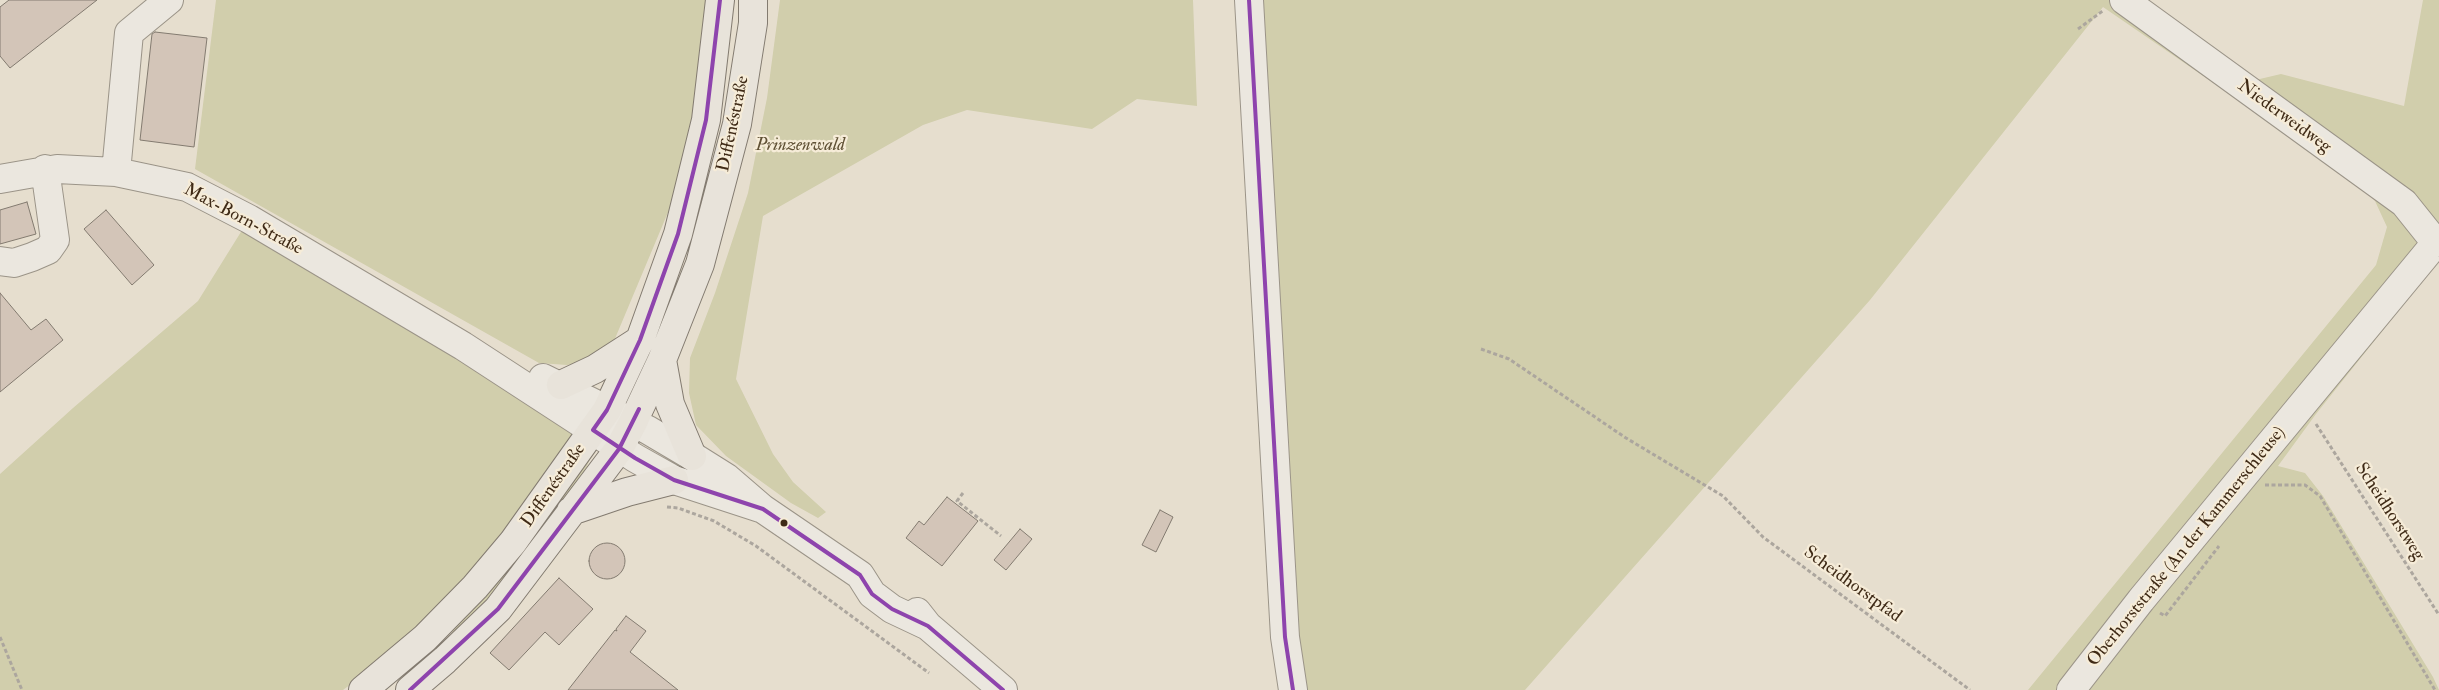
<!DOCTYPE html>
<html>
<head>
<meta charset="utf-8">
<style>
	body { margin:0 }
	canvas { display:block; background:#e6dece }
</style>
</head>
<body>
<canvas width="2439" height="690"></canvas>
<script>
const ctx = document.querySelector('canvas').getContext('2d');
ctx.lineJoin = 'round';
function fill(path, color) { ctx.fillStyle = color; ctx.fill(path, 'evenodd'); }
const toPath = rows => new Path2D(rows.map(r => 'M' + r).join(''));
function strokePath(path, color, width, dash) { ctx.strokeStyle = color; ctx.lineWidth = width; ctx.lineCap = dash ? 'butt' : 'round'; ctx.setLineDash(dash || []); ctx.stroke(path); }
function label(font, color, halo, rows, align = 'center') {
  ctx.font = font + ' "IM FELL Double Pica",serif'; ctx.lineWidth = 4.5; ctx.setLineDash([]); ctx.textBaseline = 'middle'; ctx.strokeStyle = halo; ctx.fillStyle = color; for (const [text, x, y, turn = 0] of rows) {
    ctx.save(); ctx.translate(x, y); ctx.rotate((+turn || 0) * Math.PI / 180); ctx.textAlign = isNaN(turn) ? turn : align; if (halo) ctx.strokeText(text, 0, 0); ctx.fillText(text, 0, 0); ctx.restore();
  }
}
fill(toPath([
	[216,0,710,0,687,167,614,341,584,362,567,365,539,363,195,169],
	[780,0,1193,0,1197,106,1137,99,1092,129,967,110,923,125,763,216,736,379,773,454,793,482,826,512,818,518,791,503,726,456,696,425,689,393,690,358,715,293,748,193,767,98],
	[1263,0,2133,0,2247,82,2281,74,2404,106,2423,0,2439,0,2439,260,2316,414,2278,466,2305,473,2323,496,2433,677,2439,690,2028,690,2376,265,2387,227,2375,201,2359,183,2103,7,1870,300,1525,690,1304,690,1299,661],
	[249,219,593,430,419,633,343,690,0,690,0,474,73,408,198,301],
	[591,457,586,468,511,577,451,638,451,634,459,620,588,458]
]), '#d1ceac');
const building = toPath([
	[9,0,97,0,10,68,0,56,0,7,9,0],
	[155,32,207,38,194,147,140,140,152,34,155,32],
	[27,202,36,234,0,244,0,210,27,202],
	[106,210,154,265,132,285,84,229,106,210],
	[0,293,31,330,46,319,63,340,0,392,0,293],
	[947,497,978,521,942,566,906,538,919,521,924,525,947,497],
	[1160,510,1173,517,1156,552,1142,545,1160,510],
	[1020,529,1032,539,1006,570,994,560,1020,529],
	'589 561a18 18 0 1 1 36 0a18 18 0 1 1-36 0Z',
	[559,578,593,609,559,645,545,632,509,670,490,653,559,578],
	[626,616,646,631,630,652,678,690,568,690,615,630,617,631,616,629,626,616]
]);
fill(building, '#d3c5b8');
strokePath(building, '#837b70', 1);
const minor = toPath([
	[1249,0,1285,637,1293,690],
	[2124,0,2404,203,2436,243],
	[116,172,129,33,169,0],
	[0,179,57,169,116,172,187,187,249,219,463,346,635,458,674,480,763,509],
	[0,261,14,263,32,257,48,250,55,240,45,169],
	[543,378,648,430,692,456,727,478,763,509,860,575,872,594,892,609,928,626],
	[917,612,928,626,1003,690],
	[2071,690,2141,600,2439,239]
]);
const major = toPath([
	[662,360,670,404,692,456],
	[561,385,595,369,640,340],
	[571,511,627,492,674,480],
	[363,690,425,638,475,587,513,542,607,410,640,340,678,234,706,120,720,0],
	[410,690,445,660,498,609,619,449,633,422,662,360,700,264,737,124,753,23,753,0]
]);
strokePath(minor, '#9b9488', 30);
strokePath(major, '#837b70', 30);
strokePath(toPath([
	[2078,29,2104,10],
	[1481,349,1509,359,1626,438,1723,496,1763,537,1970,690],
	[2316,424,2439,615],
	[2265,485,2305,485,2320,496,2435,690],
	[963,493,957,501,1001,536],
	[667,507,678,508,714,521,756,546,929,673],
	[2160,613,2165,616,2219,546],
	[0,637,22,690]
]), '#aca69e', 3, [4, 2.5]);
strokePath(minor, '#ebe7df', 28);
strokePath(major, '#e8e3da', 28);
strokePath(toPath([
	[720,0,706,120,678,234,640,340,607,410,593,430,635,458,674,480,763,509,860,575,872,594,892,609,928,626,1003,690],
	[1249,0,1285,637,1293,690],
	[410,690,498,609,619,449,639,409]
]), '#8e44ad', 4);
for (const [x, y, r, color] of [
	[784,523,4.5,"#3f2a16"]
]) { const dot = new Path2D(); dot.arc(x, y, r, 0, 2 * Math.PI); ctx.fillStyle = color; ctx.fill(dot); strokePath(dot, '#f6ecd8', 2); }
label('18px', '#3f2a16', '#f6ecd8', [
	["Niederweidweg",2284,117,36],
	["Diffenéstraße",734,124,-78],
	["Max-Born-Straße",243,220,28],
	["Diffenéstraße",554,486,-55],
	["Scheidhorstweg",2389,512,57],
	["Oberhorststraße (An der Kammerschleuse)",2187,547,-51],
	["Scheidhorstpfad",1852,585,36]
]);
label('italic 18px', '#5f5034', '#f6ecd8', [
	["Prinzenwald",800,146]
]);
</script>
</body>
</html>
